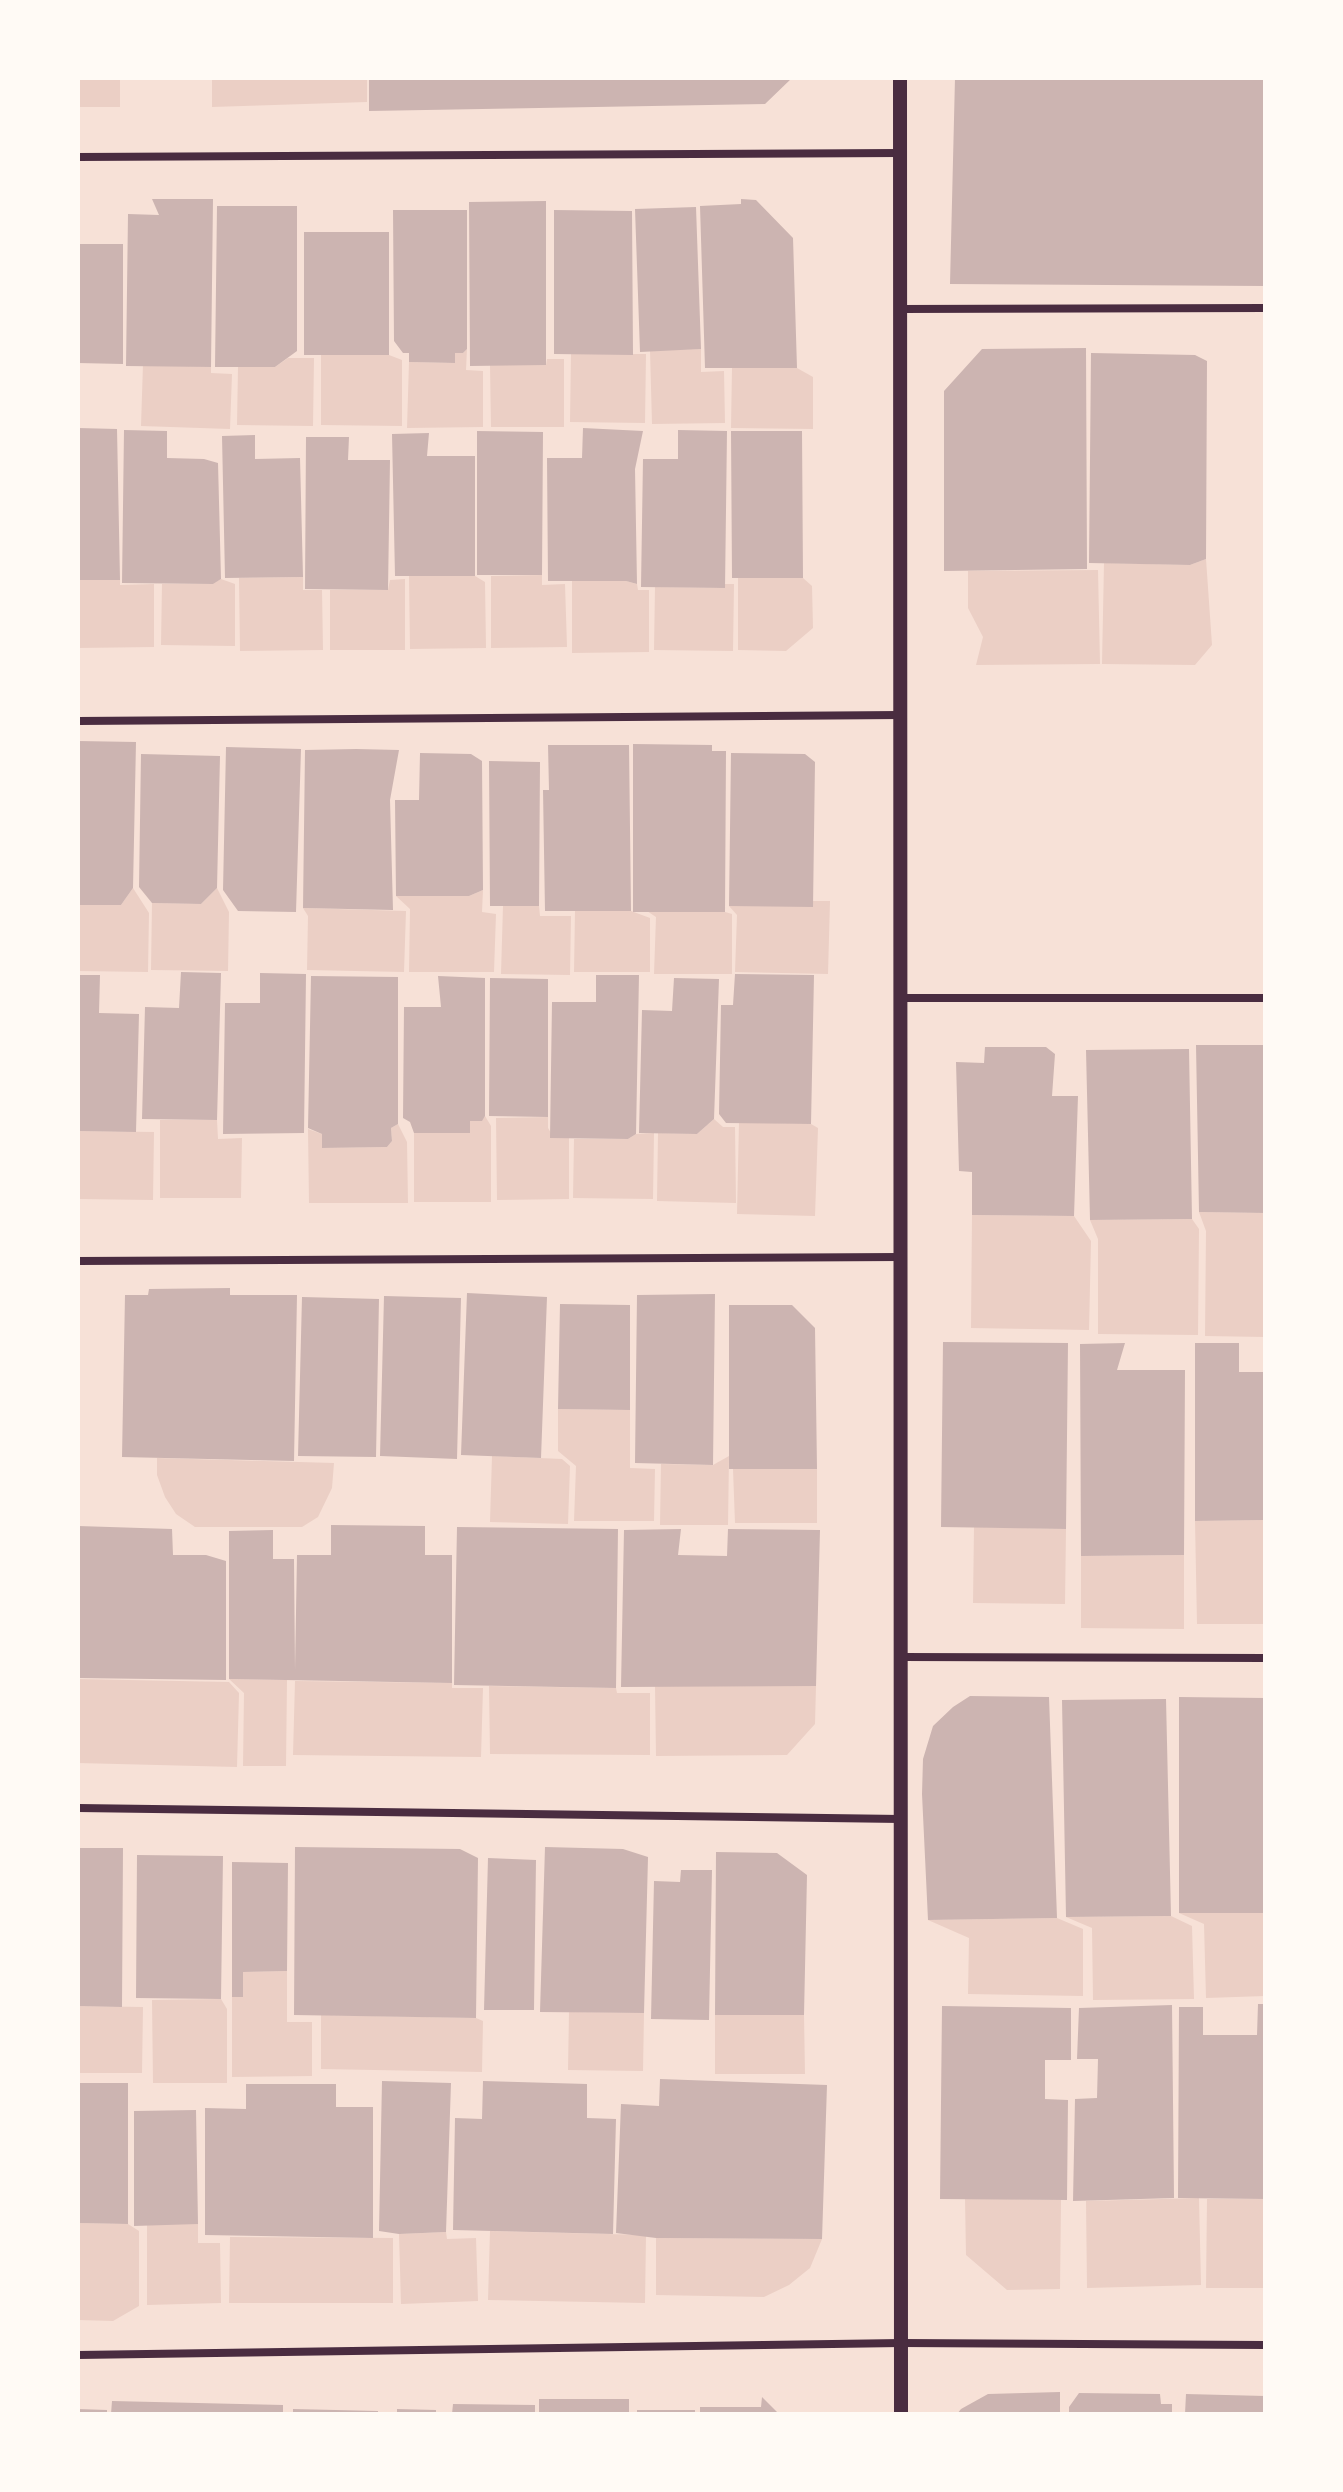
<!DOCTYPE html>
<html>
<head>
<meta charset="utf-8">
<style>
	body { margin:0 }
	#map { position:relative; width:1343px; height:2492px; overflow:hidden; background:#f7e1d7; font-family:Jost,sans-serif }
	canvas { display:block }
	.frame { position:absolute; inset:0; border:80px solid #fffaf5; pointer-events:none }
</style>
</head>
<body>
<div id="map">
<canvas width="1343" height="2492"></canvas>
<div class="frame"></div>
</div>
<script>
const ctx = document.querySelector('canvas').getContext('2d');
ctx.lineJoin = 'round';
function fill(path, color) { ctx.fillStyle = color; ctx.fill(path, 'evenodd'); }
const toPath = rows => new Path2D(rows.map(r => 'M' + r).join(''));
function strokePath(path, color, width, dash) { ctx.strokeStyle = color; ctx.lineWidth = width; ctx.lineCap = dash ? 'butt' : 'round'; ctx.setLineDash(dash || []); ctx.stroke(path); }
fill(toPath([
	[78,78,120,78,120,107,78,107],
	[212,78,367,78,367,102,212,107],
	[467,349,466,370,483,371,483,427,407,428,409,362,454,363,455,353,463,353],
	[701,349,701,372,724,371,725,423,652,424,650,350],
	[321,354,389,355,402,360,402,426,321,425],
	[571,354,646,354,645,423,570,422],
	[288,358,314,358,313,426,237,425,238,367,275,367],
	[547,359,564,359,564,427,491,427,490,365,546,365],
	[143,364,211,367,211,373,232,374,230,429,141,426],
	[732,368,797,368,813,377,813,429,731,428],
	[1206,559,1212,645,1195,665,1102,664,1104,563,1190,565],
	[1098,570,1100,664,976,665,983,637,968,608,968,571],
	[542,575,542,585,565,584,567,647,491,648,491,576],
	[409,576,475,576,485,582,486,648,410,649],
	[303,577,303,590,322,590,323,650,240,651,239,578],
	[738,578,803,578,812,586,813,628,786,651,738,650],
	[221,579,235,584,235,646,161,645,162,584,212,584],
	[405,579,405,650,330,650,330,590,388,590,390,580],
	[78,580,120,580,120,585,154,584,154,647,78,648],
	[572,580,626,581,637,584,638,590,649,590,649,652,572,653],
	[725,584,734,584,733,651,654,650,655,587,724,588],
	[133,888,149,913,148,972,78,971,78,905,121,905],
	[217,888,229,912,228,971,151,970,152,903,201,904],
	[483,890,482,912,496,914,494,972,409,972,410,909,396,896,469,896],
	[813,901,830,901,828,974,735,972,737,915,729,906],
	[503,906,539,906,540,916,571,916,570,975,501,974],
	[303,908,406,911,404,972,307,970,308,916],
	[575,911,631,911,650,918,650,972,574,972],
	[647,911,725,912,732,914,732,974,654,974,656,917],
	[485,1116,491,1126,491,1202,414,1202,414,1133,469,1133,470,1121,481,1121],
	[548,1117,548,1128,553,1136,569,1137,569,1199,497,1200,496,1118],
	[714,1119,723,1127,735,1127,736,1203,657,1201,658,1133,697,1134],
	[160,1120,217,1120,218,1139,242,1138,241,1198,160,1198],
	[739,1122,811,1124,818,1128,815,1216,737,1214],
	[398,1124,407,1142,408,1203,309,1203,308,1129,322,1134,323,1148,387,1147,392,1141,391,1128],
	[78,1131,154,1132,153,1200,78,1199],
	[654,1133,653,1199,573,1198,574,1139,628,1139,636,1134],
	[1199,1212,1265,1213,1265,1337,1205,1336,1206,1231],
	[972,1215,1074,1216,1091,1241,1089,1330,971,1328],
	[1192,1219,1199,1229,1198,1335,1098,1334,1098,1239,1090,1220],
	[558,1409,630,1410,630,1468,655,1469,654,1521,574,1521,576,1466,558,1451],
	[492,1456,562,1459,570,1466,568,1524,490,1522],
	[729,1456,728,1525,660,1525,661,1464,713,1465],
	[157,1458,334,1463,332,1488,318,1517,302,1527,195,1527,176,1514,165,1497,157,1475],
	[733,1469,817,1469,817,1523,735,1523],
	[1265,1520,1265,1624,1197,1624,1195,1521],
	[974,1527,1066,1529,1065,1604,973,1603],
	[1184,1555,1184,1629,1081,1628,1081,1556],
	[78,1679,229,1682,239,1693,237,1767,78,1763],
	[229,1679,287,1680,286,1766,243,1766,244,1693],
	[295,1681,452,1683,452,1688,483,1688,481,1757,293,1755],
	[489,1686,616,1688,617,1693,650,1693,650,1755,490,1754],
	[655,1686,816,1686,815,1724,787,1755,656,1756],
	[1179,1913,1265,1913,1265,1996,1206,1998,1204,1924],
	[1171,1916,1192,1926,1194,1999,1093,2000,1092,1928,1066,1917],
	[1057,1918,1083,1929,1083,1996,968,1994,969,1938,928,1920],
	[287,1971,287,2022,312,2022,312,2076,232,2077,232,1997,243,1997,243,1972],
	[221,1999,227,2009,227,2083,153,2083,152,2000],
	[78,2006,143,2007,142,2073,78,2073],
	[569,2012,644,2013,643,2071,568,2070],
	[321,2015,476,2018,483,2021,482,2072,321,2069],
	[715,2015,804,2015,805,2074,715,2074],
	[965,2198,1061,2200,1060,2289,1007,2290,966,2255],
	[1199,2198,1201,2285,1087,2288,1086,2201],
	[1207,2199,1265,2199,1265,2288,1206,2288],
	[78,2223,128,2224,139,2231,139,2306,113,2321,78,2320],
	[147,2224,198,2224,198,2243,220,2243,221,2303,147,2305],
	[490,2231,646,2235,645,2303,488,2300],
	[446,2232,447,2239,476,2238,478,2301,401,2304,399,2234],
	[230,2237,393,2238,393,2303,229,2303],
	[656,2238,822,2239,810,2268,789,2285,764,2297,656,2295]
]), '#ebcfc5');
fill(toPath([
	[369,78,792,78,765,104,369,111],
	[955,78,1265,78,1265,286,950,284],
	[152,199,213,199,211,367,126,366,128,214,159,215],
	[741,199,756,200,793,238,797,368,705,368,700,206,741,204],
	[546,201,546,365,470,366,469,202],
	[217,206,297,206,297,351,275,367,215,367],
	[696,207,701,349,640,352,635,209],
	[393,210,467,210,467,349,463,353,455,353,455,363,409,362,409,353,403,353,394,341],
	[554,210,632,211,633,355,554,354],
	[304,232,389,232,389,355,304,355],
	[78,244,123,244,123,364,78,363],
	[1086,348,1087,569,944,571,944,391,982,349],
	[1091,353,1195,355,1207,361,1206,559,1190,565,1089,563],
	[78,428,117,429,120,580,78,580],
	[583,428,643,431,635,469,637,584,626,581,548,581,547,458,582,458],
	[124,430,167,431,167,458,204,459,218,463,221,579,213,584,122,583],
	[678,430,727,431,725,588,641,587,643,459,678,459],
	[477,431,543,432,542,575,477,575],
	[731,431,802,431,803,578,732,578],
	[429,433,427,456,475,456,475,576,395,576,392,434],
	[255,435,255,459,300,458,303,577,225,578,222,436],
	[306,437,349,437,348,460,390,460,388,590,305,589],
	[78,741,136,742,133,888,121,905,78,905],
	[633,744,712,745,712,751,726,751,725,912,633,912],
	[548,745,629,745,631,911,545,911,543,790,549,790],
	[226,747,301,749,296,912,238,911,223,890],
	[356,749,399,750,390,800,393,910,303,908,305,750],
	[420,753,471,754,482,761,483,890,469,896,396,896,395,800,419,800],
	[731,753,805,754,815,762,813,907,729,906],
	[141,754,220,756,217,888,201,904,152,903,139,887],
	[489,761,540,762,539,906,490,906],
	[181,972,221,973,217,1120,142,1119,145,1007,179,1008],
	[260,973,306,974,304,1133,223,1134,225,1003,260,1003],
	[735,974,814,975,811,1124,726,1123,719,1114,721,1005,733,1005],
	[78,975,100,975,99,1013,139,1014,136,1132,78,1131],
	[596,975,639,975,636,1134,628,1139,550,1138,552,1002,596,1002],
	[311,976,398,977,398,1124,391,1128,392,1141,387,1147,322,1148,322,1134,308,1128],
	[438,976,485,978,485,1116,482,1121,470,1121,470,1133,414,1133,410,1122,403,1118,404,1007,441,1007],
	[490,978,548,979,548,1117,489,1116],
	[674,978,719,979,714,1119,697,1134,639,1133,642,1010,672,1011],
	[1196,1045,1265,1045,1265,1213,1199,1212],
	[985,1047,1046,1047,1055,1054,1052,1096,1078,1096,1074,1216,972,1215,972,1172,959,1171,956,1062,984,1063],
	[1189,1049,1192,1219,1090,1220,1086,1050],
	[230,1288,230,1295,297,1295,294,1461,122,1457,125,1295,148,1295,149,1289],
	[467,1293,547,1297,541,1458,461,1455],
	[715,1294,713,1465,635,1463,637,1295],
	[384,1296,461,1298,457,1459,380,1456],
	[302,1297,379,1299,376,1457,298,1456],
	[560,1304,630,1305,630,1410,558,1409],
	[729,1305,792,1305,815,1328,817,1469,729,1469],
	[943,1342,1068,1343,1066,1529,941,1527],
	[1125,1343,1117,1370,1185,1370,1184,1555,1081,1556,1080,1344],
	[1195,1343,1239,1343,1239,1372,1265,1372,1265,1520,1195,1521],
	[331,1525,425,1526,425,1555,452,1555,452,1683,229,1679,229,1531,273,1530,273,1559,294,1559,295,1670,297,1555,331,1555],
	[78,1526,172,1529,173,1555,206,1555,226,1561,226,1680,78,1678],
	[457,1527,618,1529,616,1688,454,1685],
	[681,1529,678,1555,727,1556,728,1529,820,1530,816,1686,621,1687,624,1530],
	[970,1696,1049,1697,1057,1918,928,1920,922,1794,923,1759,933,1726,953,1707],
	[1179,1697,1265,1698,1265,1913,1179,1913],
	[1166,1699,1171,1916,1066,1917,1062,1700],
	[295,1847,460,1849,478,1858,476,2018,294,2015],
	[545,1847,623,1849,648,1857,644,2013,540,2012],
	[78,1848,123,1848,122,2007,78,2006],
	[716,1852,777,1853,807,1875,804,2015,715,2015],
	[137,1855,223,1856,221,1999,136,1998],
	[488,1858,536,1860,534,2010,484,2010],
	[232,1862,288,1863,287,1971,243,1972,243,1997,232,1997],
	[681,1870,712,1870,709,2020,651,2019,654,1881,680,1882],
	[1258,2004,1265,2004,1265,2199,1178,2198,1179,2007,1203,2007,1203,2035,1257,2035],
	[1172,2005,1174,2198,1073,2201,1075,2099,1097,2098,1098,2059,1077,2059,1079,2008],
	[942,2006,1071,2008,1071,2060,1045,2060,1045,2099,1068,2100,1067,2200,940,2199],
	[660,2079,827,2085,822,2239,656,2238,616,2233,621,2104,659,2106],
	[382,2081,451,2083,446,2232,399,2234,379,2231],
	[483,2081,587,2084,587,2118,616,2119,613,2234,453,2230,455,2118,482,2119],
	[78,2083,128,2083,128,2224,78,2223],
	[246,2084,336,2084,336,2107,373,2107,373,2238,205,2235,205,2108,246,2109],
	[196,2110,198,2224,134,2226,134,2111],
	[1060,2392,1060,2414,957,2414,961,2409,988,2394],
	[1079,2393,1160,2394,1161,2404,1172,2404,1172,2414,1069,2414,1069,2407],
	[1186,2394,1265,2396,1265,2414,1185,2414],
	[762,2397,779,2414,700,2414,700,2407,761,2407],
	[539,2399,629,2399,629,2414,539,2414],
	[112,2401,283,2405,283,2414,111,2414],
	[453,2404,535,2405,535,2414,452,2414],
	[78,2409,107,2410,107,2414,78,2414],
	[293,2409,378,2411,378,2414,293,2414],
	[397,2409,436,2410,436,2414,397,2414],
	[637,2410,695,2410,695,2414,637,2414]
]), '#ccb4b1');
strokePath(toPath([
	[78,157,900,153],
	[900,309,1265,308],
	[78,721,900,715],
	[901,998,1265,998],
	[78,1261,901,1257],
	[901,1657,1265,1658],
	[78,1808,901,1819],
	[78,2355,901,2343,1265,2345]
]), '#4a2c40', 8);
strokePath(toPath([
	[900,78,901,2414]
]), '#4a2c40', 14);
</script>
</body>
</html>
